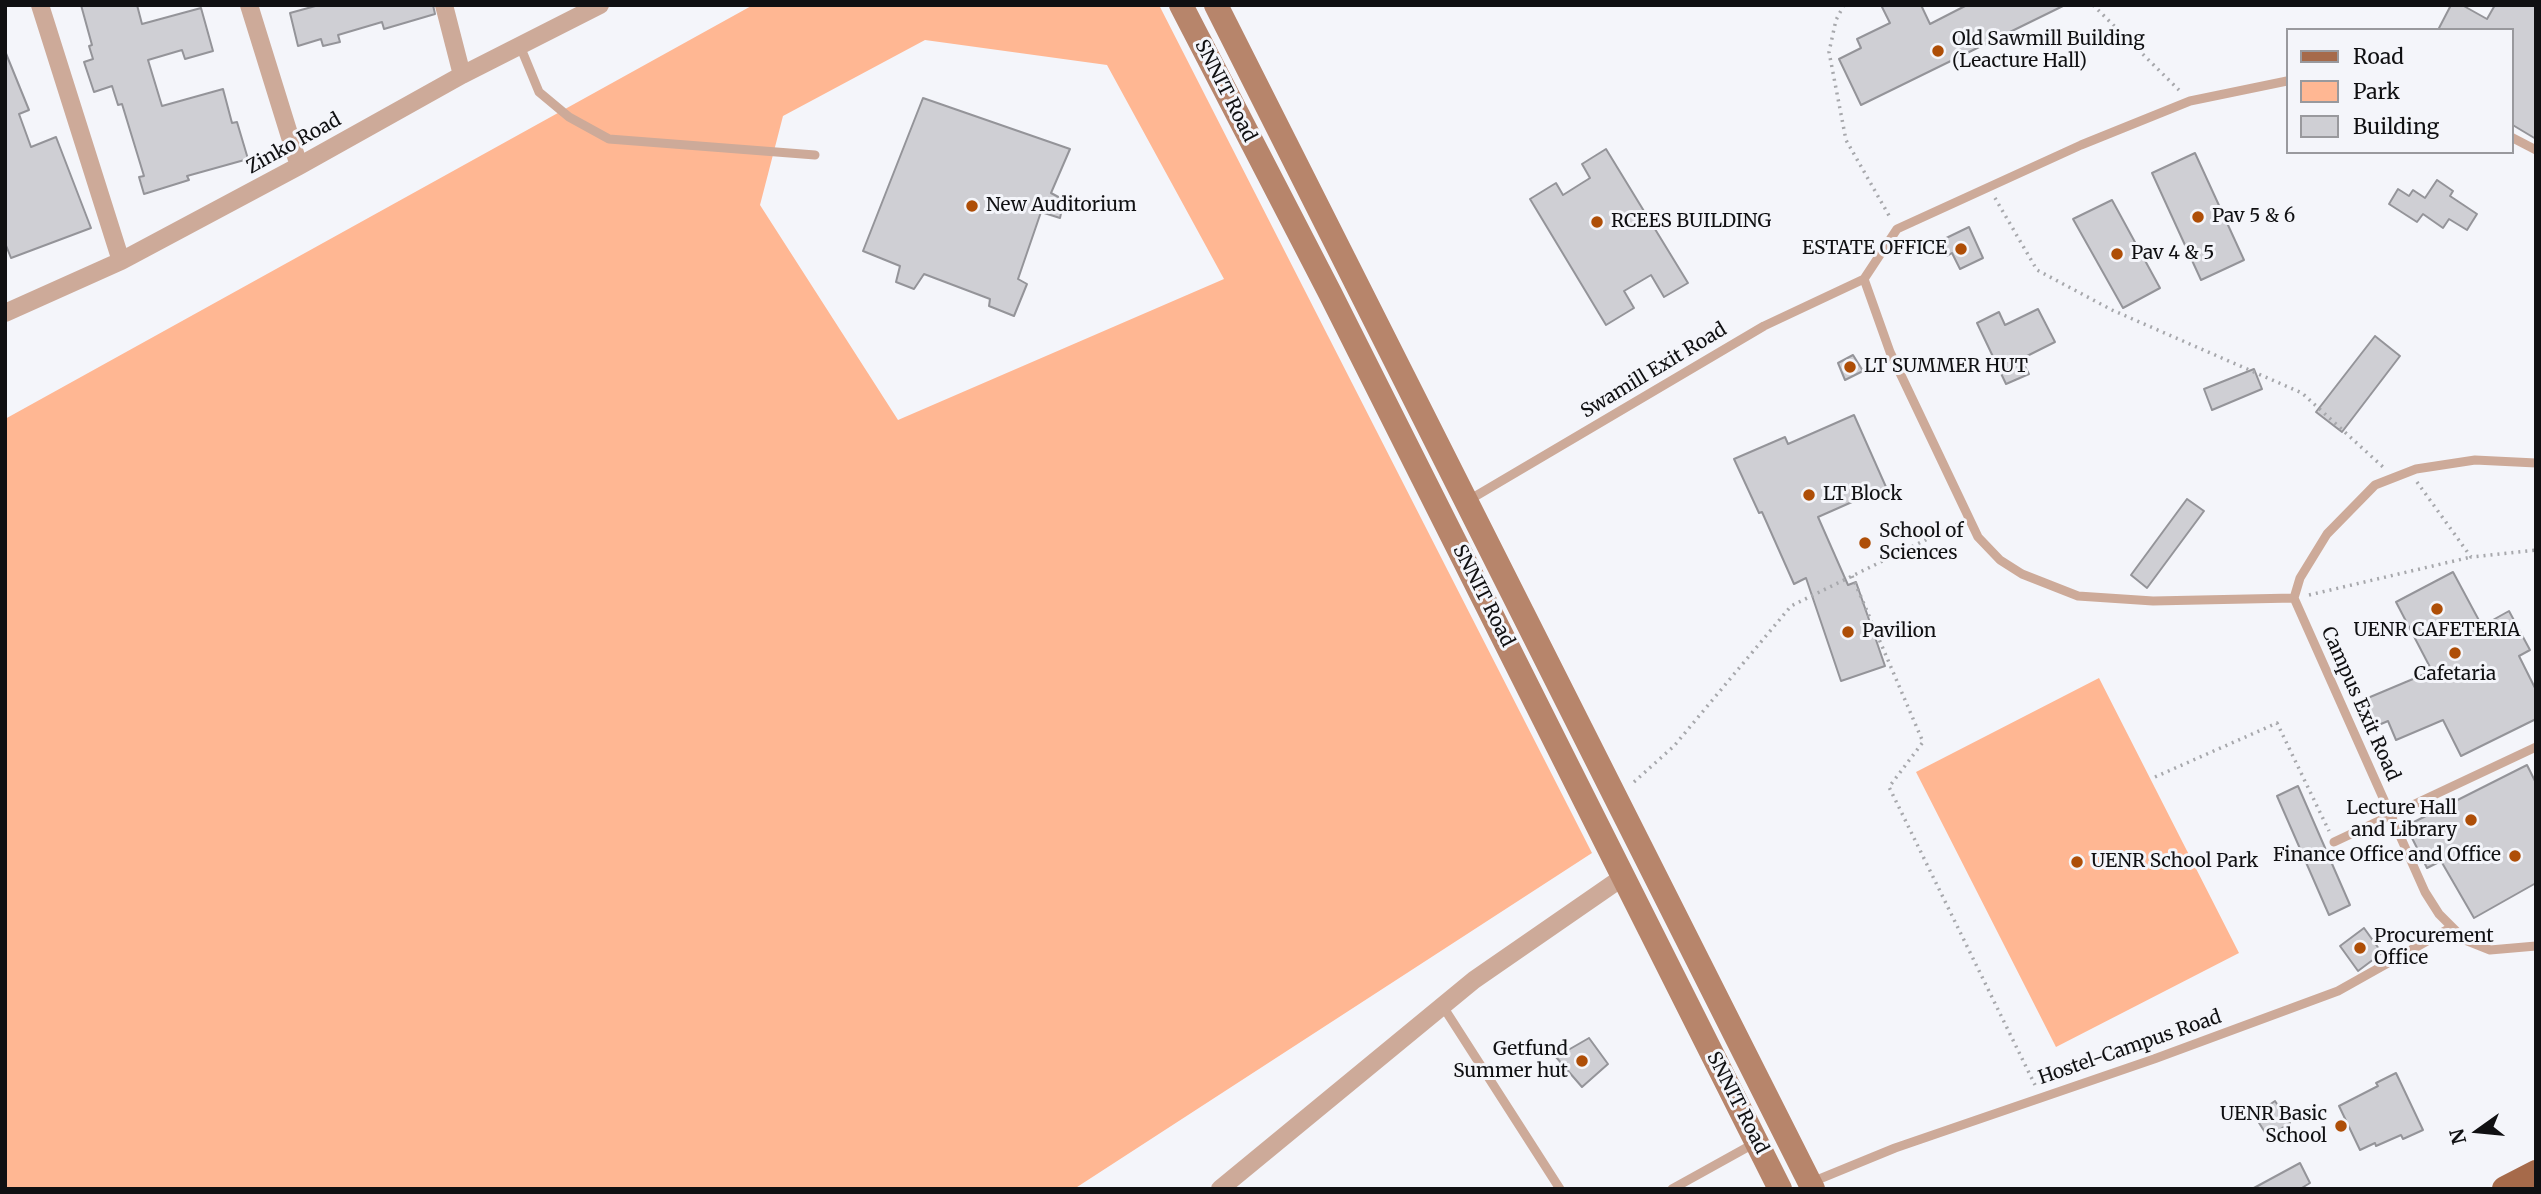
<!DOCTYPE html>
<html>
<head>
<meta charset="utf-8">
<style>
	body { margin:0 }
	#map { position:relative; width:2541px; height:1194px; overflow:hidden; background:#f4f5fa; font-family:Merriweather,serif }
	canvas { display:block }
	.frame { position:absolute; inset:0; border:7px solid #101012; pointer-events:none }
	.legend { position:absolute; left:2286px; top:28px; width:228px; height:126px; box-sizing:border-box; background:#f4f5fa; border:2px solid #99999d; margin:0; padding:9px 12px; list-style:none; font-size:21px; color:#101012 }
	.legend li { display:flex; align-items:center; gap:14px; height:35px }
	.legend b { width:35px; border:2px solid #99999d }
	.north { position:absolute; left:2443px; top:1096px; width:70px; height:70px; -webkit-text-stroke:5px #f4f5fa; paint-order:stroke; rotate:255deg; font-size:19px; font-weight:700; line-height:28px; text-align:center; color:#101012 }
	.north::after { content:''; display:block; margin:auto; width:24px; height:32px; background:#101012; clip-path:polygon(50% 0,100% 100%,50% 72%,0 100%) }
</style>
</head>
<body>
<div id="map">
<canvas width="2541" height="1194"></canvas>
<div class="frame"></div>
<ul class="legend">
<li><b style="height:9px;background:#a66a4a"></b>Road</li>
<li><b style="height:19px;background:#ffb793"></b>Park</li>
<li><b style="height:19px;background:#cfcfd4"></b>Building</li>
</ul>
<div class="north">N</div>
</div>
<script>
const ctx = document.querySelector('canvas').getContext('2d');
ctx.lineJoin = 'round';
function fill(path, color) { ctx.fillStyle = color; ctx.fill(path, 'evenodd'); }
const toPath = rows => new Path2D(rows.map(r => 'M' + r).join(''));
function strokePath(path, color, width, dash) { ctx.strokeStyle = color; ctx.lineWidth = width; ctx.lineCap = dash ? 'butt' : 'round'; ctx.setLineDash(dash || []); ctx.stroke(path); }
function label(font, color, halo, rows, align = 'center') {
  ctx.font = font + ' Merriweather,serif'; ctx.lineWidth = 6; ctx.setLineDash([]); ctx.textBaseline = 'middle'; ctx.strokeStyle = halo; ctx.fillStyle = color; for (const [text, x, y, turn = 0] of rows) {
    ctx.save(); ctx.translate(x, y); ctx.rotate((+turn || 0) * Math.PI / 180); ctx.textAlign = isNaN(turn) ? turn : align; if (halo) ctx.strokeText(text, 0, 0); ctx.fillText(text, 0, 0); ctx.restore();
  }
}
fill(toPath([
	[753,5,1159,5,1592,853,1074,1189,5,1189,5,419],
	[925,40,1107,65,1224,279,898,420,760,205,783,116],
	[2099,678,2239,953,2056,1047,1916,772]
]), '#ffb793');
const building = toPath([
	[81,5,137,5,142,24,201,8,213,51,185,59,182,50,148,60,162,106,223,89,232,123,237,122,248,159,187,176,189,180,144,194,139,177,144,176,122,104,118,105,112,86,94,92,84,62,93,59,89,46,92,45,81,5],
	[319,5,433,5,435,14,384,29,382,22,338,35,340,42,323,46,321,39,298,46,290,13,319,5],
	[1881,5,1921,5,1930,24,1967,5,2065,5,1861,105,1839,59,1861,48,1857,39,1890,23,1881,5],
	[2451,5,2462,5,2487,19,2495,5,2536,5,2536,139,2511,124,2511,30,2438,30,2451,5],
	[5,51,29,110,19,114,31,147,56,137,91,228,11,258,5,243,5,51],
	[923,98,1070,149,1051,193,1064,200,1060,218,1041,212,1018,279,1027,284,1014,316,989,306,990,299,924,274,914,289,896,282,900,266,863,251,923,98],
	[1606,149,1688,283,1664,297,1651,275,1624,291,1634,308,1606,325,1530,199,1556,183,1563,195,1590,178,1582,164,1606,149],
	[2195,153,2244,260,2201,280,2152,173,2195,153],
	[2437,180,2453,191,2450,196,2477,214,2467,230,2449,219,2443,228,2423,214,2417,222,2389,204,2398,189,2409,196,2413,190,2425,198,2437,180],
	[2112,200,2160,288,2123,308,2073,219,2112,200],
	[1969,227,1983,258,1960,269,1952,253,1947,256,1940,241,1969,227],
	[2038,309,2055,342,2021,359,2029,374,2006,384,1977,323,1999,312,2005,325,2038,309],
	[2375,336,2400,356,2342,432,2316,412,2375,336],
	[1853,355,1863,371,1845,380,1838,363,1853,355],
	[2254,369,2262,389,2212,410,2204,389,2254,369],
	[1854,415,1886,487,1818,517,1848,585,1856,582,1885,666,1841,681,1806,578,1794,584,1762,512,1759,513,1734,459,1785,437,1788,444,1854,415],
	[2187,499,2204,511,2147,588,2131,575,2187,499],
	[2453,572,2482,626,2509,611,2530,650,2519,656,2536,690,2536,719,2461,756,2443,720,2396,740,2388,721,2374,727,2363,700,2432,671,2396,602,2453,572],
	[2527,765,2536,783,2536,883,2474,918,2441,861,2427,868,2406,826,2527,765],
	[2298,786,2350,905,2329,915,2277,796,2298,786],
	[2364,928,2382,953,2358,971,2340,946,2364,928],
	[1589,1038,1608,1064,1582,1087,1556,1057,1589,1038],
	[2396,1073,2423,1130,2403,1139,2401,1135,2376,1146,2375,1143,2360,1150,2339,1106,2378,1086,2376,1083,2396,1073],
	[2275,1101,2290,1123,2268,1137,2254,1115,2275,1101],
	[2300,1163,2310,1183,2300,1189,2252,1189,2300,1163]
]);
fill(building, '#cfcfd4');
strokePath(building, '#949499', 2);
strokePath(toPath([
	[1844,5,1836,20,1829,52,1846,140,1891,219],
	[2093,5,2179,90],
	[1995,198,2037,270,2112,310,2302,393,2383,467],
	[2417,482,2471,557,2536,550],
	[1852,576,1923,742,1889,787,2035,1085],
	[2309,595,2471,557],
	[2155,777,2277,723,2329,831],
	[1634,782,1674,746,1791,606,1958,524]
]), '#a7a8ac', 3.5, [2, 5]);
strokePath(toPath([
	[520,46,539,92,569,117,609,139,815,155],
	[2511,137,2536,150],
	[1864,279,1890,352,1978,537,2000,560,2022,574,2078,596,2153,601,2294,598],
	[1864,279,1897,229,2081,145,2190,101,2287,81],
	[1469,500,1764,326,1864,279],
	[2294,598,2425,892,2439,914,2465,940,2490,950,2536,946],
	[2294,598,2300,578,2327,534,2375,485,2416,469,2475,460,2536,463],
	[2334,842,2536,747],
	[1442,1005,1560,1189],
	[1812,1182,1895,1148,2154,1059,2338,991,2452,927],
	[1672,1189,1755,1143]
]), '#cdaa99', 9);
strokePath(toPath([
	[40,5,121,261],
	[249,5,299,166],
	[444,5,462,75],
	[5,313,121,261,299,166,462,75,600,5],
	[1220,1189,1474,980,1623,877]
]), '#cdaa99', 18);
strokePath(toPath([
	[1181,5,1330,293,1780,1189],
	[1216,5,1813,1189]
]), '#b7856b', 24);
strokePath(toPath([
	[2505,1189,2536,1173]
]), '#a66a4a', 26);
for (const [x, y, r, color] of [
	[1938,51,7,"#ae4e07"],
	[972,206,7,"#ae4e07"],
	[2198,217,7,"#ae4e07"],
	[1597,222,7,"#ae4e07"],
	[1961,249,7,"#ae4e07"],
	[2117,254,7,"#ae4e07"],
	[1850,367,7,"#ae4e07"],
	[1809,495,7,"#ae4e07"],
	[1865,543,7,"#ae4e07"],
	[2437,609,7,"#ae4e07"],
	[1848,632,7,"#ae4e07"],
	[2455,653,7,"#ae4e07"],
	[2471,820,7,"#ae4e07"],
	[2515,856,7,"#ae4e07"],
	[2077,862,7,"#ae4e07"],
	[2360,948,7,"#ae4e07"],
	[1582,1061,7,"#ae4e07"],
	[2341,1126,7,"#ae4e07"]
]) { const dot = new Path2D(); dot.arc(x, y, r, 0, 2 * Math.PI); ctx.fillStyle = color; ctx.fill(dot); strokePath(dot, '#f4f5fa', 2.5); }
label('19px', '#101012', '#f4f5fa', [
	["Old Sawmill Building",1952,40],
	["(Leacture Hall)",1952,62],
	["New Auditorium",986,206],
	["Pav 5 & 6",2212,217],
	["RCEES BUILDING",1611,222],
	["ESTATE OFFICE",1947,249,"right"],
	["Pav 4 & 5",2131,254],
	["LT SUMMER HUT",1864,367],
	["LT Block",1823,495],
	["School of",1879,532],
	["Sciences",1879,554],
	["UENR CAFETERIA",2437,631,"center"],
	["Pavilion",1862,632],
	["Cafetaria",2455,675,"center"],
	["Lecture Hall",2457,809,"right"],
	["and Library",2457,831,"right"],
	["Finance Office and Office",2501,856,"right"],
	["UENR School Park",2091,862],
	["Procurement",2374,937],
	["Office",2374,959],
	["Getfund",1568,1050,"right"],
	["Summer hut",1568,1072,"right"],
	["UENR Basic",2327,1115,"right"],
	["School",2327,1137,"right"]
], 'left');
label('19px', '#101012', '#f4f5fa', [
	["SNNIT Road",1225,91,63],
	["Zinko Road",294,144,-29],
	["Swamill Exit Road",1654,371,-31],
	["SNNIT Road",1483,596,63],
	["Campus Exit Road",2360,704,66],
	["Hostel-Campus Road",2130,1048,-19],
	["SNNIT Road",1737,1103,63]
]);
</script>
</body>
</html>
